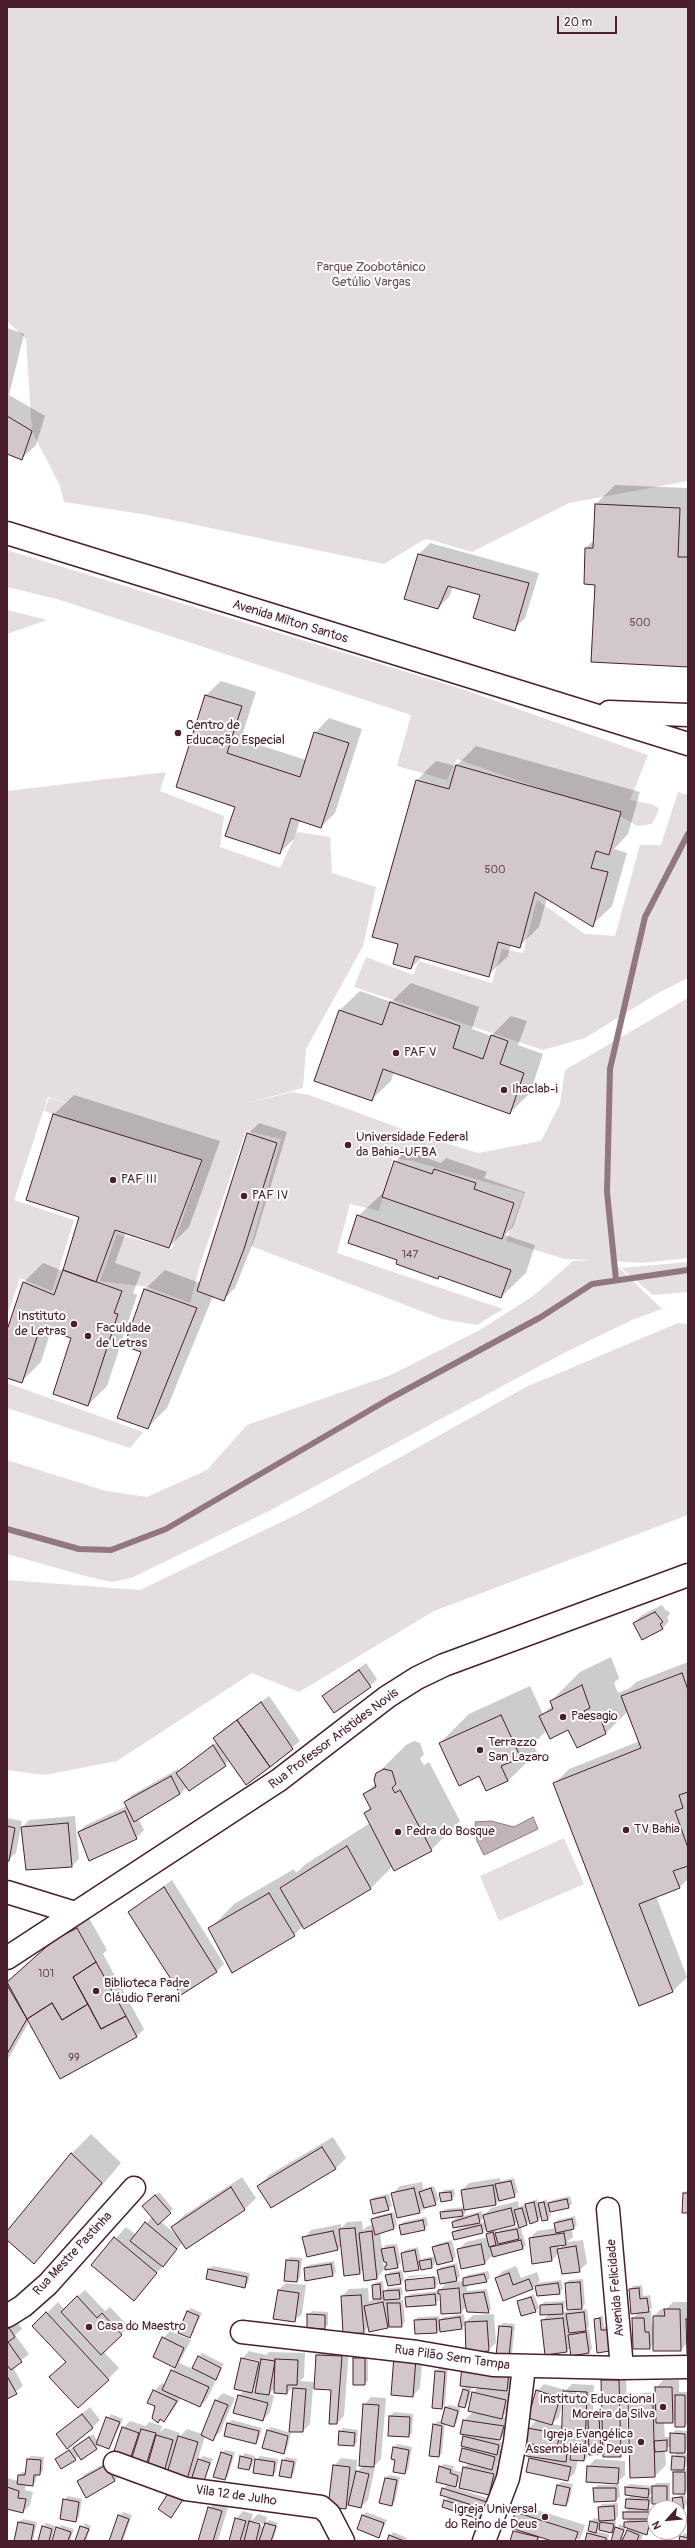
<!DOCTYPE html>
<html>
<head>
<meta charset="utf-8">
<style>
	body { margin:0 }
	#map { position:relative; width:695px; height:2548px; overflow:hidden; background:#fff; font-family:Pangolin,sans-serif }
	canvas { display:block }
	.frame { position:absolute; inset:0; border:8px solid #4a1f2b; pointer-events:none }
	.north { position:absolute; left:647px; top:2500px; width:40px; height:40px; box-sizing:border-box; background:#fff; border:1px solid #b7a5aa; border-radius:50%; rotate:243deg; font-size:11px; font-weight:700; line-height:16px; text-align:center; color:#4a1f2b }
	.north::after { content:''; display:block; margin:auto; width:14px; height:18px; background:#4a1f2b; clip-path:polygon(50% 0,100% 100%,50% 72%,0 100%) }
	.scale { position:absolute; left:557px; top:16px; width:60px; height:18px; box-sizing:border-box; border:2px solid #4a1f2b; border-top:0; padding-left:5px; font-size:12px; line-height:14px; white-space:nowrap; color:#4a1f2b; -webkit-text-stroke:3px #fff; paint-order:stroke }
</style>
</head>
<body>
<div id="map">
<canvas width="695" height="2548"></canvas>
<div class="frame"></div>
<div class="north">N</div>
<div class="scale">20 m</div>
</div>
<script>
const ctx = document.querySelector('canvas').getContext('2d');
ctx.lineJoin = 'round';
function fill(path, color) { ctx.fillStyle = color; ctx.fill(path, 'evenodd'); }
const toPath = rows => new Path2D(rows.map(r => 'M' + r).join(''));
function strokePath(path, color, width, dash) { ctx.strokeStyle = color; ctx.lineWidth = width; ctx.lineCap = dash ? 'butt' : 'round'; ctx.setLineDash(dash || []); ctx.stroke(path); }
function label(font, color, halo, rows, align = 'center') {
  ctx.font = font + ' Pangolin,sans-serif'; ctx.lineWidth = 4; ctx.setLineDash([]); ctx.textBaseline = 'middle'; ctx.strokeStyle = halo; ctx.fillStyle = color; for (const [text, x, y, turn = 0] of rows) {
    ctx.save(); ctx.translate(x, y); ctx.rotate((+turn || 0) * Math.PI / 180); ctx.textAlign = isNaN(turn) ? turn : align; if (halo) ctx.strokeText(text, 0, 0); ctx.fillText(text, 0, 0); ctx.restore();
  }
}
fill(toPath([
	[7,7,688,7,688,481,569,503,472,552,428,539,423,540,384,564,148,515,64,502,60,486,32,431,26,339,7,321],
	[7,550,459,688,648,755,630,800,651,804,659,808,658,812,652,824,637,826,624,818,457,759,447,780,397,766,411,715,57,599,7,587],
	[7,610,47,620,7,634],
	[166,772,160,791,224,816,220,847,280,868,297,832,330,837,332,873,376,887,363,946,306,1049,303,1088,240,1105,292,1092,309,1095,419,1135,478,1153,541,1141,560,1104,565,1070,688,998,688,1258,642,1263,612,1261,662,1309,632,1320,564,1353,267,1512,131,1578,112,1582,89,1577,7,1554,7,1460,106,1491,147,1497,207,1470,247,1425,391,1375,480,1330,533,1296,573,1261,592,1260,565,1259,506,1241,524,1193,413,1161,393,1158,379,1211,350,1204,337,1253,503,1309,477,1325,442,1319,251,1246,281,1139,246,1131,200,1265,190,1303,148,1287,100,1281,117,1234,172,1249,203,1160,44,1111,49,1098,86,1109,48,1097,14,1200,74,1220,52,1291,20,1278,7,1316,7,791],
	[678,792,688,795,688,978,658,993,585,1038,543,1050,354,987,366,957,413,975,419,961,492,983,502,949,523,953,537,900,585,934,615,936,640,845,661,845],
	[688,1262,688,1292,653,1295,621,1268],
	[678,1323,688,1324,688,1515,434,1611,299,1692,252,1673,117,1761,44,1775,7,1770,7,1580,140,1590,300,1513,526,1387],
	[7,1383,143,1432,130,1448,7,1408],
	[564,1838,584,1884,499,1921,480,1876]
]), '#e5dee0');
const water = toPath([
	[533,1817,538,1829,484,1855,477,1841,475,1822,491,1821,514,1827,533,1817]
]);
fill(water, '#c1b3b6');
strokePath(water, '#91787e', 1);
fill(toPath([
	[7,328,24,334,9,395,45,416,36,445,21,459,7,453],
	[615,485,688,488,688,666,586,548,594,540,596,504],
	[430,543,539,573,525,618,514,629,481,594,453,587,449,597,438,608,405,598,419,554],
	[221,681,256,692,241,739,306,760,315,733,329,718,362,729,335,813,321,827,300,820,294,839,279,853,236,806,177,787,206,695],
	[476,746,640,792,628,834,614,849,627,853,612,906,592,925,547,898,539,927,519,947,511,944,508,956,488,975,422,957,411,968,399,943,417,780,436,761,456,766],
	[411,983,479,1007,472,1029,491,1036,511,1016,527,1021,518,1045,543,1054,530,1093,510,1113,394,1072,391,1081,371,1100,316,1080,340,1010,360,991,391,1002],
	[74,1095,220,1141,189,1227,169,1247,126,1232,115,1263,141,1272,133,1293,137,1295,107,1386,88,1405,72,1338,51,1330,41,1362,21,1382,7,1377,7,1333,24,1282,43,1263,63,1271,80,1217,27,1199,54,1114],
	[259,1123,287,1132,255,1238,235,1288,224,1299,213,1296,167,1408,147,1428,142,1352,125,1346,145,1289,165,1270,200,1283,248,1134],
	[406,1151,441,1163,446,1158,487,1172,484,1178,525,1192,513,1227,505,1235,535,1245,526,1273,501,1297,440,1275,437,1278,398,1260,358,1216,384,1192,395,1162],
	[662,1605,666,1611,668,1610,670,1614,667,1617,669,1621,662,1629,634,1623,642,1615],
	[611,1657,619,1678,614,1683,618,1693,630,1688,636,1682,688,1662,688,1879,680,1887,656,1896,687,1977,673,1991,554,1784,569,1769,640,1741,628,1711,606,1733,578,1746,569,1728,547,1730,533,1744,537,1752,508,1781,486,1790,479,1775,440,1743,469,1714,530,1686,543,1714,553,1705,551,1701,580,1672],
	[366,1663,377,1679,370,1686,323,1696],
	[269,1696,300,1741,247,1783,230,1760,189,1790,187,1787,180,1794,138,1818,144,1830,136,1838,79,1832,86,1825,127,1806,125,1802,132,1795,178,1769,179,1771,217,1742,214,1738,221,1731],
	[414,1741,420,1743,424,1754,420,1759,424,1765,429,1762,460,1821,431,1850,394,1869,393,1866,371,1888,303,1926,294,1935,210,1929,234,1904,294,1869,296,1873,306,1864,370,1823,365,1813,371,1807,364,1794,376,1783,377,1774,406,1745],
	[75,1816,79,1859,72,1866,27,1869,22,1828,29,1820],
	[7,1818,22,1821,16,1853,8,1860],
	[172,1880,224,1964,217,1971,181,1994,129,1912],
	[89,1918,107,1950,103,1954,144,2029,137,2036,61,2077,29,2022,7,2061,7,1984,66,1929],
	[91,2134,121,2163,53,2243,34,2262,7,2239,7,2232,71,2154],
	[333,2137,346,2158,335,2169,258,2186,269,2175],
	[242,2177,256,2198,245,2209,186,2248,183,2242,134,2300,93,2265,126,2227,136,2235,152,2217,146,2203,159,2192,173,2209,160,2221,178,2236,172,2227,183,2216],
	[500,2178,500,2181,514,2178,518,2192,514,2196,500,2199,496,2204,466,2208,466,2212,461,2217,441,2213,445,2209,465,2207,462,2190,469,2183],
	[422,2182,423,2189,434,2186,439,2200,419,2212,392,2194,400,2186],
	[454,2189,455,2196,452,2199,441,2194,444,2190],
	[688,2190,688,2212,683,2212,684,2193],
	[389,2194,392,2206,388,2209,371,2201,374,2197],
	[570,2196,572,2204,568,2207,550,2211,551,2216,547,2219,542,2216,538,2220,530,2221,520,2226,526,2245,523,2248,493,2255,485,2263,462,2267,459,2249,466,2242,488,2237,487,2234,492,2230,487,2228,483,2232,453,2232,457,2229,470,2225,453,2222,456,2218,482,2211,483,2216,491,2208,518,2201,519,2207,537,2199,538,2204,547,2199,548,2204,553,2200],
	[484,2217,485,2222,478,2224],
	[518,2221,519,2226,500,2230,497,2233,496,2229,514,2224],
	[394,2212,397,2225,394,2228,380,2232,382,2249,386,2245,397,2244,401,2263,397,2267,384,2269,377,2279,365,2280,364,2269,359,2273,342,2245,337,2250,304,2238,311,2230,341,2224,341,2228,347,2222,362,2221,363,2230,368,2226,374,2225,373,2220,376,2216],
	[383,2261,387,2261,388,2264,384,2268],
	[575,2216,577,2225,572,2229,573,2237,567,2242,583,2240,587,2263,579,2271,559,2253,552,2260,530,2238,537,2231,556,2228,555,2224,558,2220],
	[564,2244,559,2249,558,2245],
	[426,2217,428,2225,424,2229,400,2226,403,2222],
	[452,2240,456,2257,452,2260,435,2259,435,2264,432,2267,421,2266,418,2269,402,2253,405,2250,418,2247,421,2261,424,2258,436,2256,433,2247,437,2244],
	[290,2257,302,2258,300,2278,297,2281,287,2260],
	[334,2261,336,2272,332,2275,305,2269,308,2265],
	[457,2263,460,2276,455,2282,464,2281,467,2275,488,2271,490,2278,486,2281,467,2284,467,2291,487,2289,491,2309,488,2312,467,2306,461,2312,441,2293,438,2293,439,2300,435,2304,406,2297,410,2294,439,2291,447,2282,438,2270,441,2267],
	[213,2266,250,2273,248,2283,244,2287,207,2278,209,2269],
	[516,2266,521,2278,537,2272,540,2281,537,2283,561,2280,563,2289,559,2293,538,2295,536,2284,532,2288,504,2299,496,2278,503,2271],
	[402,2270,404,2279,401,2283,388,2285,387,2276,390,2272],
	[437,2274,408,2278,408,2280,437,2277,438,2284,435,2287,407,2290,406,2280,409,2276],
	[583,2279,585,2304,581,2309,565,2302,564,2312,587,2309,589,2326,586,2330,589,2329,592,2349,589,2352,571,2347,567,2351,542,2321,549,2314,541,2306,544,2302,567,2301,566,2284,569,2280],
	[383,2281,384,2292,388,2288,402,2287,403,2294,399,2298,390,2298,391,2300,403,2300,405,2322,401,2326,369,2327,363,2332,344,2333,342,2296,349,2289,368,2288,369,2302,374,2298,373,2285,376,2282],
	[286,2283,306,2285,302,2314,294,2321,275,2319,278,2290],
	[642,2285,643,2296,650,2295,652,2308,648,2311,651,2311,652,2325,654,2325,654,2316,661,2309,666,2309,673,2302,687,2302,688,2352,687,2343,681,2350,654,2343,650,2348,633,2318,639,2312,630,2289,633,2286],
	[85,2290,105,2311,110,2307,129,2327,103,2351,119,2368,108,2379,67,2362,45,2315,58,2302,64,2309],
	[534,2294,539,2308,535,2311,518,2302],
	[191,2308,202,2313,190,2337,187,2312],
	[312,2311,328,2312,328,2325,324,2328,308,2315],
	[464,2314,465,2323,473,2315,494,2314,496,2343,488,2350,466,2324,462,2328,441,2328,436,2332,415,2320,418,2317,439,2316,440,2320,443,2317],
	[603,2315,604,2327,612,2327,610,2350,596,2319],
	[17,2321,22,2329,15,2335,29,2354,13,2367,23,2386,7,2398,7,2328],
	[503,2323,515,2324,512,2353,509,2356,500,2327],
	[170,2331,191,2340,179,2363,193,2369,202,2353,224,2364,207,2399,200,2406,181,2398,171,2413,164,2420,161,2419,158,2421,154,2391,162,2383,165,2385,175,2367,163,2338],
	[325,2348,349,2349,344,2416,337,2423,333,2389,313,2388,310,2424,303,2431,290,2431,294,2386,287,2393,275,2388,269,2394,274,2396,270,2412,263,2420,239,2396,244,2390,242,2359,249,2351,266,2355,269,2352,305,2353,304,2377,300,2381,315,2382,317,2355],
	[246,2358,264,2362,263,2364,246,2360],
	[258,2386,257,2391,253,2390],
	[423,2351,420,2388,413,2396,392,2394],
	[358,2355,368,2355,368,2381,364,2384,354,2358],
	[516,2365,514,2383,506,2391,513,2393,509,2410,502,2417,510,2418,507,2432,498,2441,502,2442,500,2449,502,2450,499,2462,496,2465,501,2466,496,2487,489,2494,464,2467,469,2463,463,2449,466,2446,464,2436,467,2434,464,2420,472,2413,481,2414,473,2393,478,2387,472,2386,468,2403,464,2407,461,2406,457,2422,454,2426,445,2423,442,2453,439,2456,434,2425,438,2421,442,2422,445,2408,449,2405,459,2407,464,2389,467,2386],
	[439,2368,448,2368,445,2404,442,2408,436,2371],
	[610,2373,626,2373,628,2448,620,2456,604,2449,600,2453,589,2444,585,2448,588,2449,587,2457,584,2460,578,2459,575,2473,567,2480,530,2459,532,2456,529,2448,533,2444,528,2429,537,2420,537,2391,544,2384,566,2390,572,2384,594,2385,593,2414,603,2414,602,2380],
	[563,2401,563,2426,552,2424,559,2417],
	[593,2416,604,2416,604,2418,593,2418],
	[563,2441,562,2449,556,2448],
	[570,2448,575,2448,571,2459,569,2458],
	[663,2380,679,2380,679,2392,688,2392,688,2423,685,2426,676,2418,673,2422,664,2422,665,2437,671,2437,675,2430,688,2431,688,2449,683,2454,688,2454,687,2466,684,2469,688,2469,688,2490,685,2492,687,2504,684,2508,673,2499,683,2494,674,2472,678,2469,673,2457,678,2452,671,2445,665,2450,666,2465,655,2476,629,2404,640,2393,656,2392,656,2388],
	[223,2393,235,2398,220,2432,213,2439,205,2436,197,2462,203,2456,213,2459,204,2480,193,2476,185,2485,122,2473,115,2480,78,2482,85,2474,113,2459,123,2428,130,2421,146,2426,149,2422,162,2426,160,2432,165,2428,180,2433,179,2437,187,2429,202,2434,216,2400],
	[371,2397,386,2398,381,2459,374,2466,375,2467,368,2500,361,2507,349,2504,346,2508,334,2466,341,2458,357,2460,356,2473,364,2465,364,2405],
	[90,2407,100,2420,92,2428,57,2434],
	[394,2412,413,2414,412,2433,408,2436,389,2435,390,2416],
	[111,2414,123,2419,109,2448,100,2445,81,2459,79,2455,75,2460,56,2459,93,2434,98,2441],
	[232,2420,262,2428,259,2439,255,2443,228,2423],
	[271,2427,291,2433,287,2449,284,2453,267,2431],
	[343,2428,358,2430,357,2442,354,2445,340,2432],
	[397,2444,412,2447,408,2470,405,2473,396,2459,394,2448],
	[225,2450,235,2452,228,2476,225,2479,222,2453],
	[245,2453,255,2456,252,2466,249,2469,241,2457],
	[31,2456,44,2457,43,2471,37,2474,36,2481,33,2485,26,2484,25,2490,33,2492,30,2505,23,2512,7,2508,7,2478,18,2481,19,2475,22,2472,26,2472,28,2459],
	[260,2456,278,2459,276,2472,273,2475,256,2460],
	[286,2457,297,2459,294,2473,291,2477,283,2461],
	[595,2459,625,2461,625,2475,617,2483,588,2467],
	[444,2464,454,2466,453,2470,461,2472,459,2482,455,2486,450,2486,493,2500,488,2516,445,2501,449,2497,443,2489,448,2484,440,2467],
	[389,2475,400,2477,395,2502,391,2505,380,2502,385,2478],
	[561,2482,573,2484,569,2502,566,2505,554,2503,558,2485],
	[656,2483,670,2483,670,2500,666,2503,652,2499,648,2509,671,2506,672,2508,655,2508,655,2523,652,2523,647,2533,644,2532,641,2541,612,2541,616,2528,620,2524,625,2526,625,2522,630,2518,624,2513,629,2508,627,2499,632,2495,626,2487,630,2484,652,2486,652,2488],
	[653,2492,653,2497,648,2497],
	[626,2526,630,2528,624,2539,622,2538],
	[598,2485,619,2485,620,2497,616,2500,595,2501,594,2488],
	[68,2496,82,2499,79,2517,76,2521,64,2500],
	[217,2501,229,2504,218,2541,199,2541,209,2508],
	[618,2503,618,2516,614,2520,616,2521,615,2528,612,2532,599,2529,596,2531,609,2534,608,2541,586,2541,591,2531,591,2522,594,2518,600,2519,599,2507,602,2504],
	[524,2506,585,2525,580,2539,555,2541,540,2536,539,2541,511,2541,517,2529,516,2513],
	[243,2511,253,2514,251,2521,258,2514,267,2517,266,2523,269,2520,278,2523,273,2541,230,2541,236,2519],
	[254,2521,266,2525,265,2527,254,2524],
	[123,2512,132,2515,123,2541,110,2541,119,2516],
	[366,2512,387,2520,379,2537,362,2516],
	[23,2519,37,2522,33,2541,15,2541,19,2522],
	[46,2523,55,2526,51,2541,39,2541,43,2527],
	[85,2523,91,2526,86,2541,76,2541],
	[61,2525,74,2529,70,2541,53,2541],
	[393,2532,407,2538,405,2541,388,2541],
	[684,2533,688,2534,688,2541,680,2541]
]), '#0003');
strokePath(toPath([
	[616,1280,607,1192,610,1069,645,917,688,834],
	[7,1529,79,1549,111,1550,166,1529,389,1399,541,1317,592,1284,688,1270]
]), '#91787e', 6);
const building = toPath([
	[7,416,32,431,22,460,7,454,7,416],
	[595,504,680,508,678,557,688,557,688,667,591,662,595,585,584,584,585,548,593,548,595,504],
	[418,554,529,583,515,631,473,618,480,595,448,586,438,609,404,599,418,554],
	[205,695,242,706,227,753,300,777,314,732,349,743,321,828,291,818,280,854,225,836,235,807,176,787,205,695],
	[456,765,621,812,609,855,596,851,591,868,608,872,593,927,535,892,520,948,498,942,489,977,415,956,411,969,393,964,398,944,372,937,416,780,449,789,456,765],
	[390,1002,460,1026,453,1048,483,1059,491,1035,508,1041,500,1064,524,1073,510,1114,383,1069,372,1101,314,1081,339,1010,382,1025,390,1002],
	[53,1114,202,1160,169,1248,115,1230,96,1282,63,1270,79,1217,26,1200,53,1114],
	[247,1133,277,1143,244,1249,224,1301,197,1291,247,1133],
	[394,1161,432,1174,434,1169,476,1183,474,1189,514,1203,502,1239,382,1197,394,1161],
	[357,1215,511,1270,501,1298,439,1276,438,1279,396,1264,397,1260,348,1243,357,1215],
	[63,1270,122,1291,114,1313,118,1314,88,1406,53,1394,71,1338,40,1328,22,1383,7,1378,7,1330,23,1282,54,1295,63,1270],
	[144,1289,197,1308,148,1429,117,1418,141,1352,124,1346,144,1289],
	[655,1612,663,1622,660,1624,663,1629,642,1640,633,1623,655,1612],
	[359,1670,371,1687,334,1713,322,1696,359,1670],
	[682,1673,688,1690,688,1792,679,1795,683,1808,675,1811,688,1848,688,1866,673,1871,680,1888,639,1904,673,1992,639,2006,553,1783,641,1748,621,1696,682,1673],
	[582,1685,590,1708,584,1711,589,1722,600,1717,606,1734,577,1748,568,1730,550,1739,539,1716,553,1709,550,1701,582,1685],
	[261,1702,293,1749,270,1767,237,1720,261,1702],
	[501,1715,521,1758,501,1766,508,1781,486,1791,479,1776,459,1786,439,1743,501,1715],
	[237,1720,270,1767,246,1785,213,1738,237,1720],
	[213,1745,226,1766,189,1791,176,1773,213,1745],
	[384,1769,392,1771,396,1784,392,1788,395,1793,400,1790,432,1851,394,1871,364,1813,371,1809,363,1794,376,1787,374,1780,376,1773,384,1769],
	[171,1776,180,1794,134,1822,124,1802,171,1776],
	[125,1811,137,1839,89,1861,78,1832,125,1811],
	[68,1823,72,1867,26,1870,21,1827,68,1823],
	[7,1826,15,1828,9,1861,7,1861,7,1826],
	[347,1846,371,1889,304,1929,280,1888,347,1846],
	[164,1887,217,1972,181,1995,128,1912,164,1887],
	[269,1893,295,1936,232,1973,208,1928,269,1893],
	[77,1928,96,1962,73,1977,88,2004,62,2020,52,2003,27,2019,7,1982,54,1940,77,1928],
	[96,1962,126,2016,101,2029,73,1977,96,1962],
	[7,1985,27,2019,7,2054,7,1985],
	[52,2003,62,2020,88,2004,101,2029,126,2016,137,2037,60,2079,27,2019,52,2003],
	[322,2147,336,2169,271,2208,257,2186,322,2147],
	[71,2153,102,2183,34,2264,7,2240,7,2231,71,2153],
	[511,2181,515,2197,499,2201,495,2184,511,2181],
	[493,2185,496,2205,464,2210,461,2190,493,2185],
	[231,2187,245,2210,186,2249,171,2227,231,2187],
	[414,2188,420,2213,397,2218,391,2193,414,2188],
	[431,2188,436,2205,424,2208,419,2192,431,2188],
	[451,2192,452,2200,441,2202,439,2193,451,2192],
	[683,2193,688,2193,688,2213,682,2213,683,2193],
	[155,2195,171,2213,158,2225,142,2206,155,2195],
	[385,2197,389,2210,373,2214,370,2200,385,2197],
	[567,2199,569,2208,550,2212,548,2203,567,2199],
	[534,2202,538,2221,530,2224,525,2204,534,2202],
	[544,2202,548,2220,542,2221,538,2203,544,2202],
	[511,2208,515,2225,487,2232,483,2215,511,2208],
	[522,2208,527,2225,519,2228,514,2210,522,2208],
	[462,2210,463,2216,441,2219,440,2212,462,2210],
	[391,2214,394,2229,375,2235,371,2219,391,2214],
	[478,2214,480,2223,453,2228,452,2222,478,2214],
	[572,2219,574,2229,556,2233,554,2223,572,2219],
	[423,2220,425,2230,401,2235,399,2225,423,2220],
	[145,2222,177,2249,163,2267,130,2241,145,2222],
	[481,2225,483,2233,454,2240,452,2232,481,2225],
	[355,2228,360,2274,344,2276,339,2229,355,2228],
	[517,2229,519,2239,498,2244,495,2233,517,2229],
	[333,2231,338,2250,307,2257,302,2237,333,2231],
	[372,2231,377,2279,364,2281,359,2233,372,2231],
	[493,2232,496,2245,489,2247,486,2234,493,2232],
	[564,2233,566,2245,550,2247,552,2261,532,2264,529,2238,564,2233],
	[114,2237,157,2273,134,2301,91,2265,114,2237],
	[521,2240,523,2249,493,2257,490,2247,521,2240],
	[448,2243,453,2261,437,2265,432,2247,448,2243],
	[481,2244,485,2264,461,2269,457,2249,481,2244],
	[576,2246,580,2272,562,2274,557,2249,576,2246],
	[394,2247,398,2268,385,2270,385,2266,387,2265,386,2262,384,2262,381,2249,394,2247],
	[415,2250,419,2270,404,2272,401,2253,415,2250],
	[431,2259,432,2268,421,2270,419,2261,431,2259],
	[286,2260,299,2261,297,2282,284,2281,286,2260],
	[331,2264,333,2276,305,2281,304,2268,331,2264],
	[454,2266,457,2281,440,2284,437,2270,454,2266],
	[208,2269,247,2277,245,2288,206,2279,208,2269],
	[399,2273,401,2284,388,2286,385,2275,399,2273],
	[509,2273,513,2285,529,2279,533,2289,503,2301,495,2278,509,2273],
	[484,2274,487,2282,463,2286,463,2278,484,2274],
	[434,2277,435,2288,406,2291,405,2280,434,2277],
	[580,2282,582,2309,567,2310,565,2283,580,2282],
	[558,2283,560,2294,537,2296,535,2286,558,2283],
	[380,2284,381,2299,373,2299,372,2285,380,2284],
	[459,2288,461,2313,441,2314,440,2294,438,2294,438,2290,459,2288],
	[639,2288,640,2299,647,2298,649,2312,631,2314,629,2289,639,2288],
	[278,2290,299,2293,295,2322,273,2319,278,2290],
	[399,2290,400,2299,384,2300,383,2291,399,2290],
	[484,2292,489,2313,467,2312,463,2294,484,2292],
	[435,2294,436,2305,406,2307,405,2297,435,2294],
	[361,2295,364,2333,343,2334,341,2296,361,2295],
	[77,2296,97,2318,102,2313,122,2335,101,2355,61,2312,77,2296],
	[531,2297,536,2312,521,2316,517,2301,531,2297],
	[383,2302,388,2328,369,2332,364,2306,383,2302],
	[387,2303,400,2303,402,2327,389,2327,387,2303],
	[562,2304,563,2314,540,2315,540,2305,562,2304],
	[664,2309,680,2309,681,2351,653,2351,653,2316,665,2316,664,2309],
	[187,2311,199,2316,190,2338,178,2333,187,2311],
	[46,2312,109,2380,78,2408,49,2377,66,2362,32,2326,46,2312],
	[584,2312,586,2331,569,2333,566,2314,584,2312],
	[307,2314,325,2315,325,2329,307,2328,307,2314],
	[460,2317,462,2329,440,2332,439,2320,460,2317],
	[563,2318,567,2352,545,2355,541,2320,563,2318],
	[600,2318,601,2330,609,2330,610,2351,597,2353,594,2319,600,2318],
	[632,2318,644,2318,645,2332,649,2332,650,2349,633,2349,632,2318],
	[436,2319,437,2333,415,2334,414,2320,436,2319],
	[686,2319,688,2319,688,2353,687,2354,686,2319],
	[487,2321,489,2351,466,2353,465,2322,487,2321],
	[499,2326,512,2327,509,2357,496,2356,499,2326],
	[9,2328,15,2337,8,2342,22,2362,11,2370,7,2365,7,2329,9,2328],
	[586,2332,589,2353,571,2356,568,2335,586,2332],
	[162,2337,184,2348,175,2368,153,2357,162,2337],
	[316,2355,342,2356,337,2424,329,2424,331,2390,314,2389,316,2355],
	[198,2356,221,2368,216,2380,192,2368,198,2356],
	[394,2356,416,2358,413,2397,391,2395,394,2356],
	[241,2358,259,2362,252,2393,234,2389,241,2358],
	[353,2358,365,2358,365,2385,353,2385,353,2358],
	[261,2359,275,2361,269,2395,255,2393,261,2359],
	[275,2359,298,2360,297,2385,287,2385,287,2394,274,2393,275,2359],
	[462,2366,509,2372,507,2391,460,2386,462,2366],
	[171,2370,209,2387,200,2407,162,2390,171,2370],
	[435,2371,445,2372,442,2409,432,2408,435,2371],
	[7,2376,17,2394,7,2399,7,2376],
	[601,2380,619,2380,621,2457,603,2457,601,2380],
	[655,2387,672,2387,673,2423,656,2423,655,2387],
	[293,2388,306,2389,303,2432,289,2432,293,2388],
	[463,2389,469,2391,465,2408,458,2406,463,2389],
	[153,2390,177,2401,164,2422,160,2419,158,2423,152,2418,155,2406,147,2403,153,2390],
	[536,2390,560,2398,552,2425,528,2418,536,2390],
	[563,2391,587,2392,585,2450,561,2449,563,2391],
	[472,2392,506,2400,502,2419,468,2411,472,2392],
	[238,2395,268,2403,263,2421,233,2413,238,2395],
	[675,2395,685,2395,685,2427,675,2427,675,2395],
	[215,2400,228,2405,213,2441,201,2435,215,2400],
	[628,2403,653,2403,655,2477,630,2478,628,2403],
	[363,2404,379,2405,374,2467,359,2466,363,2404],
	[445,2407,458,2411,454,2427,441,2423,445,2407],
	[82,2414,93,2428,67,2449,56,2434,82,2414],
	[389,2416,410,2417,409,2437,388,2436,389,2416],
	[106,2417,120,2422,109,2449,96,2444,106,2417],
	[599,2417,601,2454,589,2455,588,2418,599,2417],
	[463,2420,504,2426,500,2440,460,2434,463,2420],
	[227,2423,259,2431,256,2444,224,2436,227,2423],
	[433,2424,442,2426,439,2457,429,2456,433,2424],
	[122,2427,139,2433,128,2465,111,2460,122,2427],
	[527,2428,560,2434,557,2448,525,2443,527,2428],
	[141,2429,156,2433,144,2472,129,2467,141,2429],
	[267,2430,288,2436,284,2454,262,2448,267,2430],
	[339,2431,355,2433,354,2446,338,2445,339,2431],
	[670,2433,685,2434,685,2453,670,2453,670,2433],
	[156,2435,173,2440,162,2479,145,2474,156,2435],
	[178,2436,198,2442,185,2486,165,2480,178,2436],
	[463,2436,499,2445,497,2455,461,2446,463,2436],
	[89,2437,97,2449,81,2460,73,2448,89,2437],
	[667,2440,667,2451,655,2452,654,2441,667,2440],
	[393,2447,409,2450,405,2474,393,2472,395,2460,391,2459,393,2447],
	[462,2448,495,2457,492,2470,459,2461,462,2448],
	[528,2448,567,2453,566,2462,526,2456,528,2448],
	[69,2450,76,2460,61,2469,55,2459,69,2450],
	[571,2450,585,2452,584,2461,570,2460,571,2450],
	[221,2452,232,2456,225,2480,213,2477,221,2452],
	[240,2456,252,2459,249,2470,238,2468,240,2456],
	[672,2456,685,2457,684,2470,671,2470,672,2456],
	[529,2458,571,2467,568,2481,526,2472,529,2458],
	[27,2459,41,2460,40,2475,34,2475,33,2486,17,2484,18,2475,25,2475,27,2459],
	[198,2459,210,2463,204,2481,192,2477,198,2459],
	[255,2459,275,2462,273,2476,253,2473,255,2459],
	[282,2460,294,2462,291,2478,279,2476,282,2460],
	[106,2465,115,2481,86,2498,77,2481,106,2465],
	[333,2465,350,2467,346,2509,328,2507,333,2465],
	[439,2466,451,2470,450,2473,458,2476,456,2487,436,2482,439,2466],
	[587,2466,619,2468,618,2484,586,2482,587,2466],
	[463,2467,494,2474,489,2495,459,2488,463,2467],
	[356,2471,369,2474,361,2508,348,2505,356,2471],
	[673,2472,685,2472,685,2494,673,2494,673,2472],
	[385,2478,397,2480,392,2506,379,2503,385,2478],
	[557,2485,570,2488,566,2506,553,2504,557,2485],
	[173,2486,186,2495,171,2518,158,2509,173,2486],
	[652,2486,667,2486,667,2504,652,2504,652,2486],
	[7,2487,19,2491,18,2498,26,2499,23,2513,7,2509,7,2487],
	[625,2487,649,2489,648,2498,625,2495,625,2487],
	[442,2488,490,2503,488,2510,440,2495,442,2488],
	[593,2488,616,2488,616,2501,594,2502,593,2488],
	[682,2497,684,2509,674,2508,672,2498,682,2497],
	[63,2499,79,2502,76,2522,60,2519,63,2499],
	[626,2499,649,2500,648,2510,625,2508,626,2499],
	[444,2500,487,2514,484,2521,442,2507,444,2500],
	[614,2506,615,2520,599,2521,598,2507,614,2506],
	[208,2507,222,2511,213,2541,198,2541,208,2507],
	[652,2510,655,2510,655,2524,652,2524,652,2510],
	[515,2512,578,2532,575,2541,552,2541,511,2528,515,2512],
	[623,2512,650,2512,650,2519,623,2519,623,2512],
	[118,2515,129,2519,121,2541,109,2541,118,2515],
	[362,2515,384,2523,379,2538,357,2529,362,2515],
	[235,2518,246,2521,240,2541,229,2541,235,2518],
	[249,2521,260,2524,256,2541,244,2541,249,2521],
	[590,2521,598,2523,596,2533,588,2531,590,2521],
	[650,2521,647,2535,624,2527,624,2522,650,2521],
	[18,2522,34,2525,31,2541,14,2541,18,2522],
	[600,2522,614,2524,612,2533,599,2530,600,2522],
	[265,2523,276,2526,271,2541,259,2541,265,2523],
	[42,2526,52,2529,49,2541,38,2541,42,2526],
	[80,2526,89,2529,84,2541,75,2541,80,2526],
	[56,2527,71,2532,68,2541,52,2541,56,2527],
	[615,2527,624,2530,620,2541,611,2541,615,2527],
	[627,2530,639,2535,637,2541,622,2541,627,2530],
	[513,2531,538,2537,537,2541,510,2541,513,2531],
	[587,2533,606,2538,606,2541,585,2541,587,2533],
	[389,2535,404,2541,387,2541,389,2535],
	[680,2536,688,2538,688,2541,679,2541,680,2536]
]);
fill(building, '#d2c7cb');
strokePath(building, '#4a1f2b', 1);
const minor = toPath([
	[7,1892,75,1913],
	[7,1958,279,1780,387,1697,417,1678,444,1665,688,1575],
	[608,2209,622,2368],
	[7,2316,23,2306,48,2284,134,2188],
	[242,2332,417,2352,493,2365,622,2368,688,2367],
	[115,2463,186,2489,321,2507,329,2514,343,2541],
	[484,2541,508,2478,515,2442,524,2367]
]);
const major = toPath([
	[7,533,688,744],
	[609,712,688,715]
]);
strokePath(minor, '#4a1f2b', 25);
strokePath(major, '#4a1f2b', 25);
strokePath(minor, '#fff', 22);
strokePath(major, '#fff', 22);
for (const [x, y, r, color] of [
	[178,733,4,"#4a1f2b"],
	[396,1053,4,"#4a1f2b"],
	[504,1090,4,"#4a1f2b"],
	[348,1145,4,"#4a1f2b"],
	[113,1180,4,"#4a1f2b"],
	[244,1196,4,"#4a1f2b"],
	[74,1324,4,"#4a1f2b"],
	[88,1336,4,"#4a1f2b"],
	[563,1717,4,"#4a1f2b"],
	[480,1750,4,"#4a1f2b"],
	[626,1830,4,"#4a1f2b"],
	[398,1832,4,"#4a1f2b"],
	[96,1991,4,"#4a1f2b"],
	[89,2327,4,"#4a1f2b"],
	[663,2407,4,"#4a1f2b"],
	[641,2442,4,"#4a1f2b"],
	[545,2517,4,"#4a1f2b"]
]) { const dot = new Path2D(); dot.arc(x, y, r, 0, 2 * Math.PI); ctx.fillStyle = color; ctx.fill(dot); strokePath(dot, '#fff', 1.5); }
label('11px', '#6c4953', null, [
	["500",640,623],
	["500",495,870],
	["147",410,1255],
	["101",46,1974],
	["99",74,2058]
]);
label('13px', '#714f58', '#fff', [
	["Parque Zoobotânico",371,268],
	["Getúlio Vargas",371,283]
]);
label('13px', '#4a1f2b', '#fff', [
	["Avenida Milton Santos",290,622,17],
	["Rua Professor Aristides Novis",334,1739,-37],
	["Rua Mestre Pastinha",73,2254,-47],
	["Avenida Felicidade",616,2288,-95],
	["Rua Pilão Sem Tampa",452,2358,8],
	["Vila 12 de Julho",236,2496,8]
]);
label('13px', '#4a1f2b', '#fff', [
	["Centro de",186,726],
	["Educação Especial",186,741],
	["PAF V",404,1053],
	["Ihaclab-i",512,1090],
	["Universidade Federal",356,1138],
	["da Bahia-UFBA",356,1153],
	["PAF III",121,1180],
	["PAF IV",252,1196],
	["Instituto",66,1317,"right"],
	["de Letras",66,1332,"right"],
	["Faculdade",96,1329],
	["de Letras",96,1344],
	["Paesagio",571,1717],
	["Terrazzo",488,1743],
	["San Lazaro",488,1758],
	["TV Bahia",634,1830],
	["Pedra do Bosque",406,1832],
	["Biblioteca Padre",104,1984],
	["Cláudio Perani",104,1999],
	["Casa do Maestro",97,2327],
	["Instituto Educacional",655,2400,"right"],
	["Moreira da Silva",655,2415,"right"],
	["Igreja Evangélica",633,2435,"right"],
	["Assembléia de Deus",633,2450,"right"],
	["Igreja Universal",537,2510,"right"],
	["do Reino de Deus",537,2525,"right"]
], 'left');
</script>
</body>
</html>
